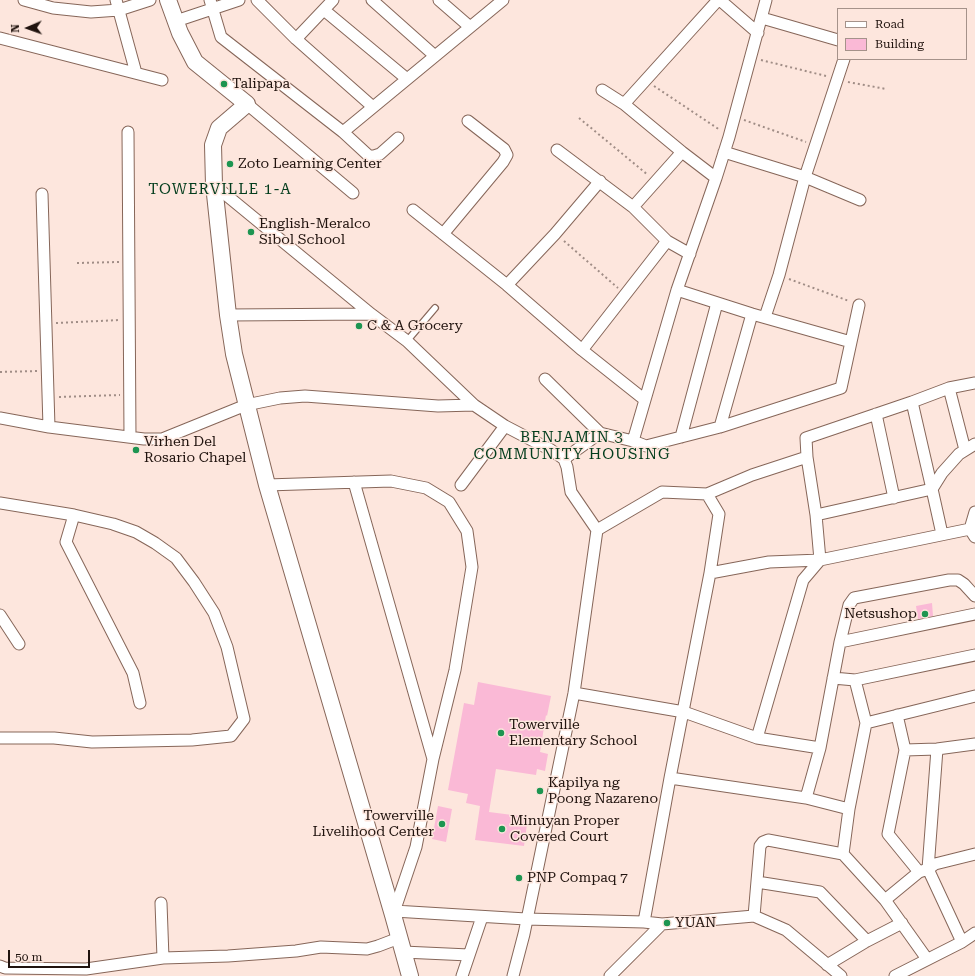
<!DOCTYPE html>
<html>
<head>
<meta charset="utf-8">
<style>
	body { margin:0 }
	#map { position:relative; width:975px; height:976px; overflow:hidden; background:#fde6dd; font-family:"Roboto Serif",serif }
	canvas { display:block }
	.legend { position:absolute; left:837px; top:8px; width:130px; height:52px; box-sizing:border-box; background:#fde6dd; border:1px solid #a5928a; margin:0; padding:5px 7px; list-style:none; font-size:12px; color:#20130e }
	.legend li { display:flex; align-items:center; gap:8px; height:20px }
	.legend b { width:20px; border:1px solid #a5928a }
	.north { position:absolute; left:8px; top:8px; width:40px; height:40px; -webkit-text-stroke:3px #fde6dd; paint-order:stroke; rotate:268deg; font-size:11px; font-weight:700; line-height:16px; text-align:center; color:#20130e }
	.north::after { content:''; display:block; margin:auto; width:14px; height:18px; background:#20130e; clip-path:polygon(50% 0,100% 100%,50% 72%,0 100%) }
	.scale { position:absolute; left:8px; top:950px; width:82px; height:18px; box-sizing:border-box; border:2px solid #20130e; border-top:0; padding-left:5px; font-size:12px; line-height:14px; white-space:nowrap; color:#20130e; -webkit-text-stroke:3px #fde6dd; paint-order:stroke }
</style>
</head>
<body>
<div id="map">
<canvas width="975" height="976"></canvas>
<ul class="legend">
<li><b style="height:5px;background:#fff"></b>Road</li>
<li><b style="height:11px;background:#fab9d6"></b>Building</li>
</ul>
<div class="north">N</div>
<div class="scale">50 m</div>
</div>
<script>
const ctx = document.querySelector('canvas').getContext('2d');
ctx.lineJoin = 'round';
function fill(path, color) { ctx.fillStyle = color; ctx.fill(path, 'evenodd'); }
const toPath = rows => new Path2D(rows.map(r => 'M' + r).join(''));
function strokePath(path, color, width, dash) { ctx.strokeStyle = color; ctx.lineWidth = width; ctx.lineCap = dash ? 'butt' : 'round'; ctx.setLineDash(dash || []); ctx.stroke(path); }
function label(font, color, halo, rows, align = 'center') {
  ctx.font = font + ' "Roboto Serif",serif'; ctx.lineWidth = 3; ctx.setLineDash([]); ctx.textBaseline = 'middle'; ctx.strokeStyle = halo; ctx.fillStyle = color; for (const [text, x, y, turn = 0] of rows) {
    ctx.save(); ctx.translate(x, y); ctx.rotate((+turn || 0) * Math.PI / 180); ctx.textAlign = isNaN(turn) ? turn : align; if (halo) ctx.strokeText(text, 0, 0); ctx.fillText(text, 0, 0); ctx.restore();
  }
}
fill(toPath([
	[932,603,933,616,918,619,916,606],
	[478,682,551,696,547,716,546,715,540,752,548,754,545,771,537,769,536,775,496,769,489,812,528,817,524,846,475,840,480,806,466,803,468,794,448,790,464,703,474,705],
	[438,806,452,809,446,842,432,839]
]), '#fab9d6');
const lane = toPath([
	[407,341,435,308]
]);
const street = toPath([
	[24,0,53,8,91,12,119,10,150,0],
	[116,0,136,73],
	[210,0,221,37,343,132,369,156,374,156,380,154,398,138],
	[257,0,296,39,373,107],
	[372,0,435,56],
	[439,0,470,27],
	[720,0,758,33],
	[324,10,407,79],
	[762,18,838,40],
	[176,21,239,0],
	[0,38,162,80],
	[296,39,333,0],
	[602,90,624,104,682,152,716,178],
	[247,104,353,193],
	[624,104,718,0],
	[128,132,130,436],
	[343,132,503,0],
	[557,150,633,207,667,241,690,254],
	[724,152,805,177,860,200],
	[214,185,371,314,407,341,474,405,505,426,551,450,564,459,567,467,571,492,597,530,574,693,524,934,513,976],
	[42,194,49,427],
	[633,207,682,152],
	[413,210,507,285,582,350,645,400],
	[443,234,503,162,507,155,504,149,468,121],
	[507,285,555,234,600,181],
	[677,290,752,314,851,342],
	[228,315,371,314],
	[765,317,779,275,805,177,844,59],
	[582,350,667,241],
	[545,379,600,433,564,459],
	[949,388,965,450],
	[876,414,894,498],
	[0,418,49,427,144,439,162,439,246,405,280,398,305,396,438,406,474,405],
	[720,427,752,314],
	[600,433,633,441,677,290,716,178,729,137,766,0],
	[681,437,717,303],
	[633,441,646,446,720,427,841,388,859,305],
	[354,482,433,759],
	[267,485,391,481,426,488,449,502,467,531,472,567,455,670,433,759,416,847,393,915],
	[461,485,505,426],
	[707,494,752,475,807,457],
	[0,503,74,515,113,524,136,532,155,543,176,558,194,582,214,613,227,647,244,719,231,736,192,740,92,742,54,738,0,738],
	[975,512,970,529,975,537],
	[74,515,66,542,133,673,140,703],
	[816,515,932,489,912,402],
	[597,530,662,492,707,494,719,514,710,573,670,778,644,922],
	[942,534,932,489,942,473,959,454,975,444],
	[710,573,769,562,820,560,970,529],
	[0,615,19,644],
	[840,642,975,614],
	[833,678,855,680,975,655],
	[855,680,866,723],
	[574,693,684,712,757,738,820,748],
	[897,715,905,750,888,834,919,872],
	[757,738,803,580,820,560,816,515,807,457,806,438,912,402,949,388,975,383],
	[937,749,928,869,962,942],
	[905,750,937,749,975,744],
	[670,778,806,798,849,809],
	[806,798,820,748,840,642,849,605,854,598,949,580,958,580,964,584,975,596],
	[757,882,820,892,867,941],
	[885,900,919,872,928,869,935,864,975,854],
	[161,903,163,958],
	[394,911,526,919,644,922,662,924,754,916,786,930,841,976],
	[754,916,760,846,763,842,768,840,843,854],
	[403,952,469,955],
	[927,959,885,900,843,854,849,809,866,723,975,696],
	[827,965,867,941,902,923],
	[0,966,5,968,86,969,163,958,228,956,296,951,321,947,367,949,378,946,399,938],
	[462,976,482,917],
	[610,976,662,924],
	[895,976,962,942,975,933]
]);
const secondary = toPath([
	[168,0,180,33,195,62,247,104,219,128,213,145,214,185,228,315,234,354,267,485,393,915,410,976]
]);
strokePath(lane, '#866659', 8);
strokePath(street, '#866659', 13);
strokePath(secondary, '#866659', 18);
strokePath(toPath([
	[761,60,826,76],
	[848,82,886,89],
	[654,86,720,130],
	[579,118,648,175],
	[744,120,806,142],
	[564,241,618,288],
	[77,263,119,262],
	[789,279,849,301],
	[56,323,120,320],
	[0,372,38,371],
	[59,397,120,395]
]), '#a08d86', 2, [2, 3]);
strokePath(lane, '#fff', 5.5);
strokePath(street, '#fff', 11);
strokePath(secondary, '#fff', 16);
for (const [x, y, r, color] of [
	[224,84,4,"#1d9551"],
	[230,164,4,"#1d9551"],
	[251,232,4,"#1d9551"],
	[359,326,4,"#1d9551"],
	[136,450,4,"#1d9551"],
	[925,614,4,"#1d9551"],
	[501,733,4,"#1d9551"],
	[540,791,4,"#1d9551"],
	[442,824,4,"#1d9551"],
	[502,829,4,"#1d9551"],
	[519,878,4,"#1d9551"],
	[667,923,4,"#1d9551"]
]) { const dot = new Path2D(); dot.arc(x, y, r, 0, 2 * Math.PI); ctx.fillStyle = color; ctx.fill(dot); strokePath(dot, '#fde6dd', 1.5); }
label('14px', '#20130e', '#fde6dd', [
	["Talipapa",232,84],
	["Zoto Learning Center",238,164],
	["English-Meralco",259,224],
	["Sibol School",259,240],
	["C & A Grocery",367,326],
	["Virhen Del",144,442],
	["Rosario Chapel",144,458],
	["Netsushop",917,614,"right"],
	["Towerville",509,725],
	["Elementary School",509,741],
	["Kapilya ng",548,783],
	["Poong Nazareno",548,799],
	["Towerville",434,816,"right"],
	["Livelihood Center",434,832,"right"],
	["Minuyan Proper",510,821],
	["Covered Court",510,837],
	["PNP Compaq 7",527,878],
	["YUAN",675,923]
], 'left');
ctx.letterSpacing = '1px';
label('15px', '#023c1c', '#fde6dd', [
	["TOWERVILLE 1-A",220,190],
	["BENJAMIN 3",572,438],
	["COMMUNITY HOUSING",572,455]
]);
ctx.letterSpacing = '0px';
</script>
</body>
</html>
